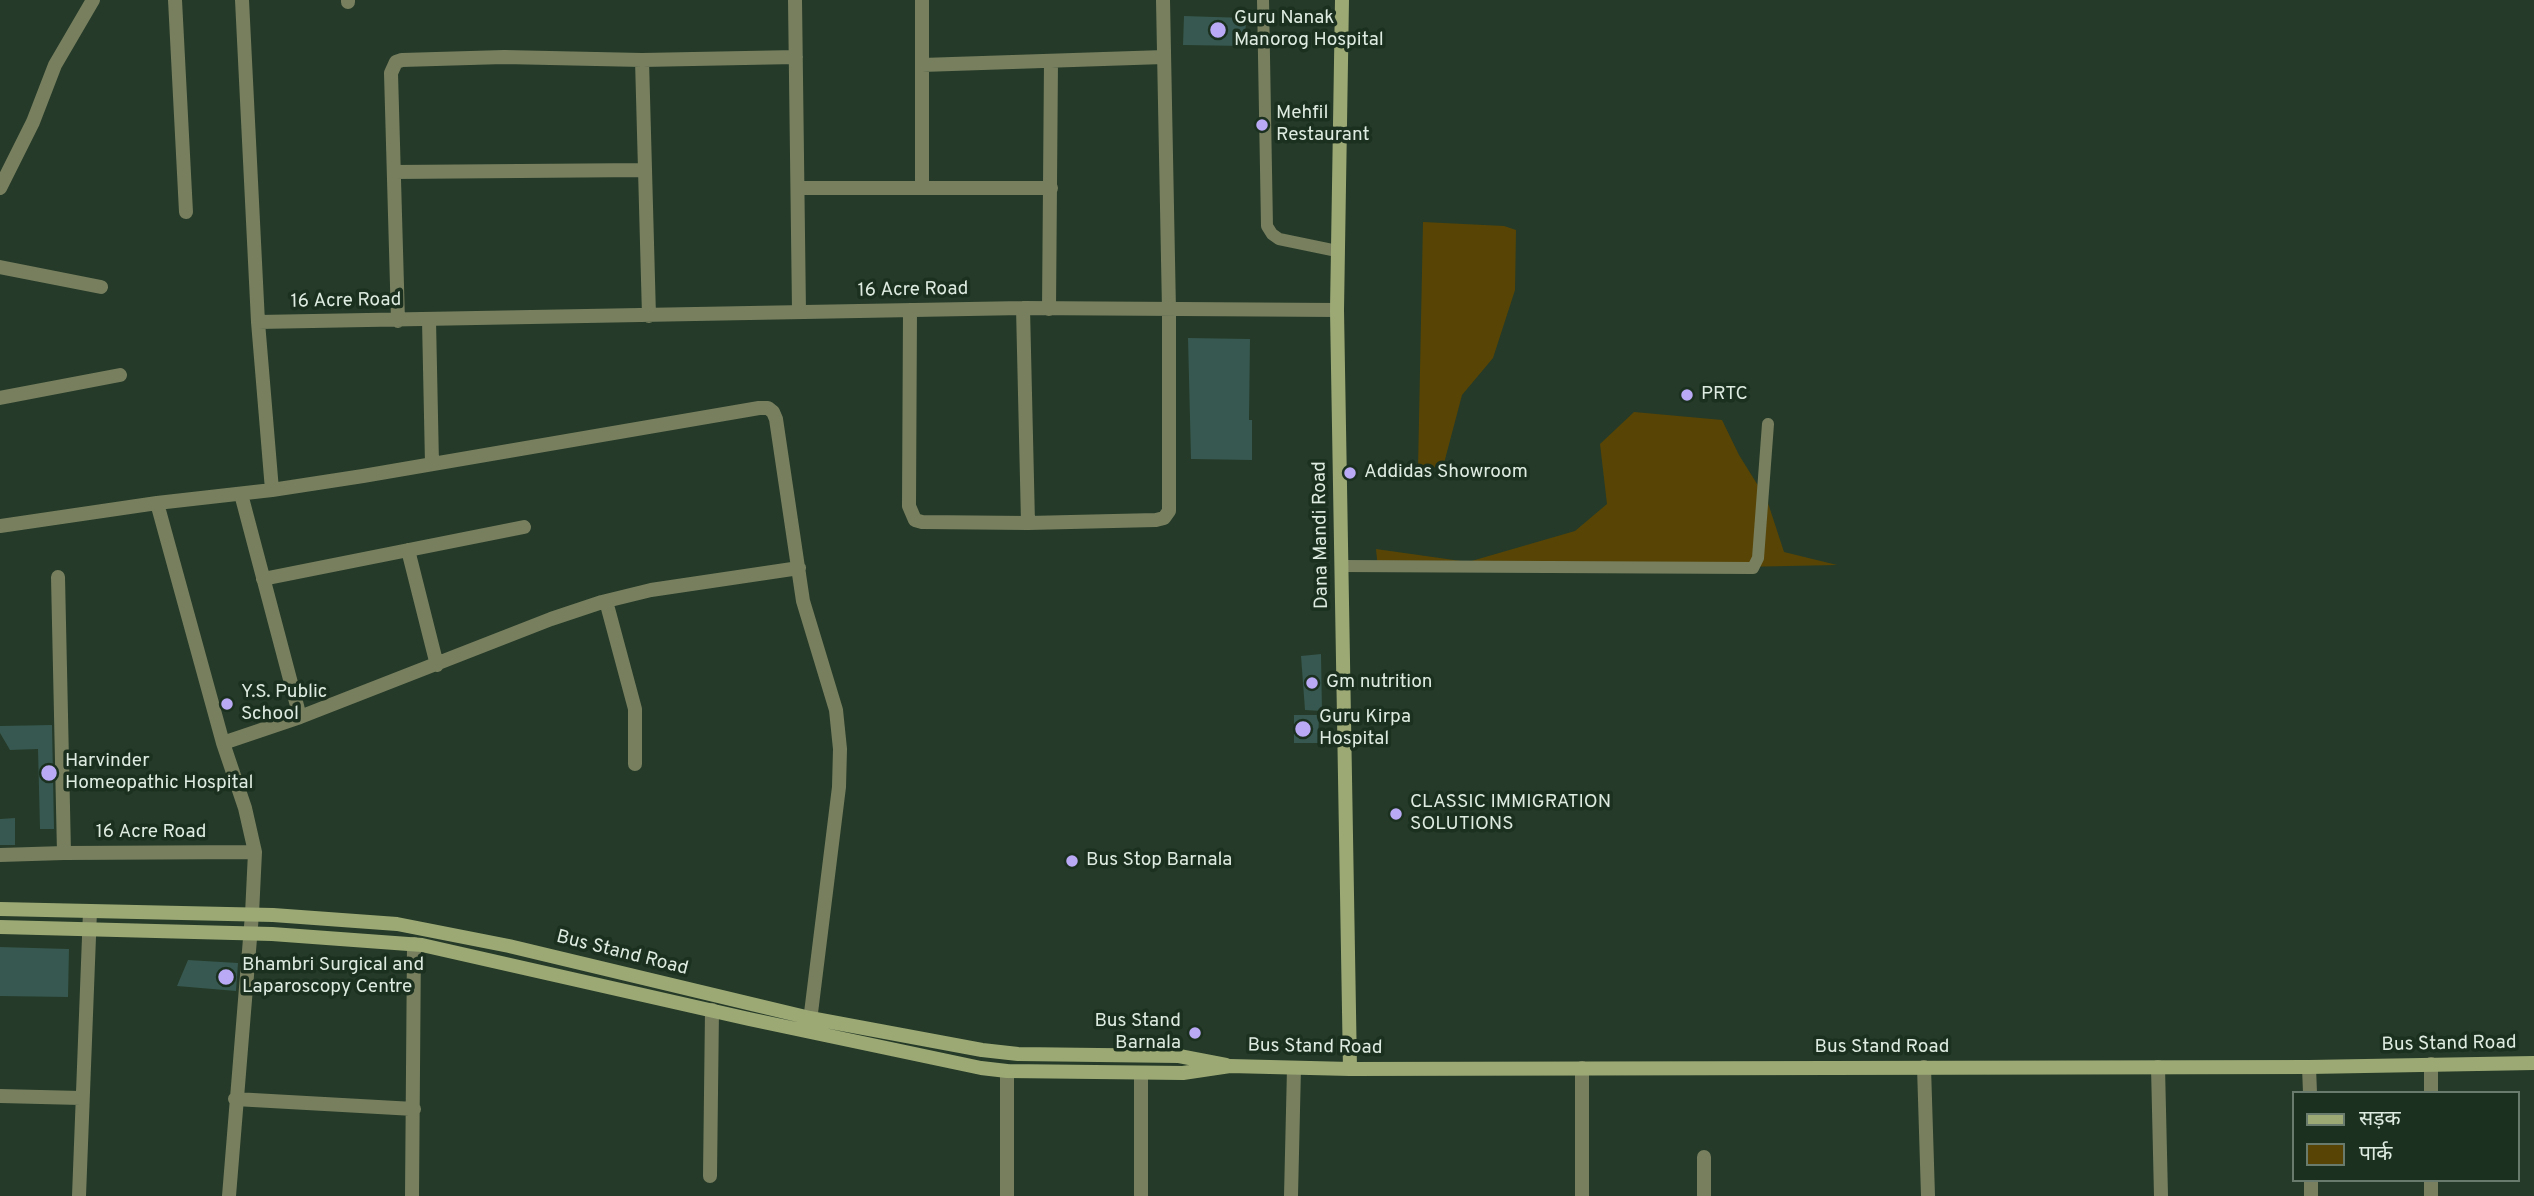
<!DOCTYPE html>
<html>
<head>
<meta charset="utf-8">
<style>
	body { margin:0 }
	#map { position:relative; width:2534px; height:1196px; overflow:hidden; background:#253a28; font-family:Overpass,"Noto Sans Devanagari",sans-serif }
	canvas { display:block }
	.legend { position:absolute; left:2292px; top:1091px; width:228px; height:91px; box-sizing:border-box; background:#1b301f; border:2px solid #697b6c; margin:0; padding:9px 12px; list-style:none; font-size:21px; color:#deebe0 }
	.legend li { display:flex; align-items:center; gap:14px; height:35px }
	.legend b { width:35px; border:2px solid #697b6c }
</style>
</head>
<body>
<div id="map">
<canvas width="2534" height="1196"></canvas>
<ul class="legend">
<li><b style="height:9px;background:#9ca975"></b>सड़क</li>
<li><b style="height:19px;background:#584505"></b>पार्क</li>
</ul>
</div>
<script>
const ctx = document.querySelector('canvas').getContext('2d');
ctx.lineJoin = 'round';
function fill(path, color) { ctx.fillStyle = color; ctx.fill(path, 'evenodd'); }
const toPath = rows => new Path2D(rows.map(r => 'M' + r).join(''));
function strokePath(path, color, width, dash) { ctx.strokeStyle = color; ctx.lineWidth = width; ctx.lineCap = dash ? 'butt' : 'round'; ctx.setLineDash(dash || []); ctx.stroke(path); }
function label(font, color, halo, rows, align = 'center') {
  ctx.font = font + ' Overpass,sans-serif'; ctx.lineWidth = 7; ctx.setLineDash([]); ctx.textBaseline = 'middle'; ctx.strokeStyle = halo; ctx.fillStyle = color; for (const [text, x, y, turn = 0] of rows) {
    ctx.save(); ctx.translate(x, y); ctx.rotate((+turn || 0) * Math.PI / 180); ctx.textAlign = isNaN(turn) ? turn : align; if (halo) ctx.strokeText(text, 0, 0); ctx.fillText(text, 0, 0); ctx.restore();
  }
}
fill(toPath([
	[1423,222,1504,226,1516,230,1515,290,1493,358,1462,395,1443,467,1418,469],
	[1634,412,1722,420,1739,455,1767,500,1784,552,1837,565,1544,571,1378,569,1376,549,1468,562,1575,531,1607,504,1600,444]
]), '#584505');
fill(toPath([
	[1184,16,1246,18,1245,46,1183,45],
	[1188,338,1250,339,1249,420,1252,420,1252,460,1191,459],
	[1321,654,1322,711,1305,710,1301,656],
	[1294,715,1319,715,1318,743,1294,743],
	[52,725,54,829,40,829,38,749,10,750,0,733,0,726],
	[15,818,15,845,0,845,0,819],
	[0,947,69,949,68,997,0,996],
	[188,960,238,963,236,991,177,986]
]), '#375850');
strokePath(toPath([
	[1263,0,1267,226,1272,234,1279,239,1337,251],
	[1342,566,1753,568,1758,558,1768,424]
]), '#777f5f', 12);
strokePath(toPath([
	[175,0,186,212],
	[242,0,258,322],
	[348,0,348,2],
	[795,0,799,311],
	[642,60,649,316],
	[922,65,1164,57],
	[394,172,645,170],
	[0,188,33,122,55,65,93,0],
	[798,188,1051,188],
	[922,188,922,0],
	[0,267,101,287],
	[1023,308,1028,523],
	[1049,309,1051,61],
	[910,310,909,506,915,520,922,522,1028,523,1156,520,1164,518,1169,511,1169,311,1163,0],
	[429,320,432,464],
	[398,321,391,73,396,62,402,60,504,57,642,60,796,57],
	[0,398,120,375],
	[272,490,363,476,759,408,768,408,773,412,776,419,803,601,836,710,840,749,839,787,809,1029],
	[241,494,300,717],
	[0,526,157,503],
	[408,550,437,665],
	[58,577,64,853],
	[263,579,524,527],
	[606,601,635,709,635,764],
	[223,743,300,717,551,619,602,602,651,590,799,568],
	[0,855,64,853,255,852,245,808,223,743,157,503,272,490,258,322,1023,308,1337,310],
	[2431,1064,2431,1093],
	[1924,1067,1928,1196],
	[2158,1067,2161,1196],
	[2309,1067,2310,1093],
	[1582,1068,1582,1196],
	[1007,1071,1007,1196],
	[0,1096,81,1098],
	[235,1099,414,1109],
	[1704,1157,1704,1196],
	[710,1176,712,1010],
	[2311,1180,2311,1196],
	[2431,1180,2431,1196],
	[79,1196,90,911],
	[229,1196,252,914,255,852],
	[412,1196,414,944],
	[1141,1196,1141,1073],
	[1291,1196,1294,1068]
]), '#777f5f', 14);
strokePath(toPath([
	[1342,0,1337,310,1350,1069],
	[0,909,273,915,397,924,509,946,810,1018,982,1050,1018,1054,1179,1056,1226,1065],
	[0,927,272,934,422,945,749,1019,981,1068,1007,1071,1183,1073,1230,1066,1350,1069,2309,1067,2534,1063]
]), '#9ca975', 14);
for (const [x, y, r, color] of [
	[1218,30,9,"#baaaf6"],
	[1262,125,7,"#baaaf6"],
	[1687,395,7,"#baaaf6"],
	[1350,473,7,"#baaaf6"],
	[1312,683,7,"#baaaf6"],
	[227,704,7,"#baaaf6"],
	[1303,729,9,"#baaaf6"],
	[49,773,9,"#baaaf6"],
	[1396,814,7,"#baaaf6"],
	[1072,861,7,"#baaaf6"],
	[226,977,9,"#baaaf6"],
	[1195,1033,7,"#baaaf6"]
]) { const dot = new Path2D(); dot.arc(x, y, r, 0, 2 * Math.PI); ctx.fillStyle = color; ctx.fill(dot); strokePath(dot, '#1b301f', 2.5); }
label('19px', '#deebe0', '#1b301f', [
	["Guru Nanak",1234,19],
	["Manorog Hospital",1234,41],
	["Mehfil",1276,114],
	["Restaurant",1276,136],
	["PRTC",1701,395],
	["Addidas Showroom",1364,473],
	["Gm nutrition",1326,683],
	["Y.S. Public",241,693],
	["School",241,715],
	["Guru Kirpa",1319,718],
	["Hospital",1319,740],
	["Harvinder",65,762],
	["Homeopathic Hospital",65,784],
	["CLASSIC IMMIGRATION",1410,803],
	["SOLUTIONS",1410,825],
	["Bus Stop Barnala",1086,861],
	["Bhambri Surgical and",242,966],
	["Laparoscopy Centre",242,988],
	["Bus Stand",1181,1022,"right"],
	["Barnala",1181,1044,"right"]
], 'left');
label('19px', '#deebe0', '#1b301f', [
	["16 Acre Road",913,291,-1],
	["16 Acre Road",346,302,-1],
	["Dana Mandi Road",1322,535,-91],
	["16 Acre Road",151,833],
	["Bus Stand Road",622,954,14],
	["Bus Stand Road",2449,1045,-1],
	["Bus Stand Road",1315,1048,1],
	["Bus Stand Road",1882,1048]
]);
</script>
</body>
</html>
